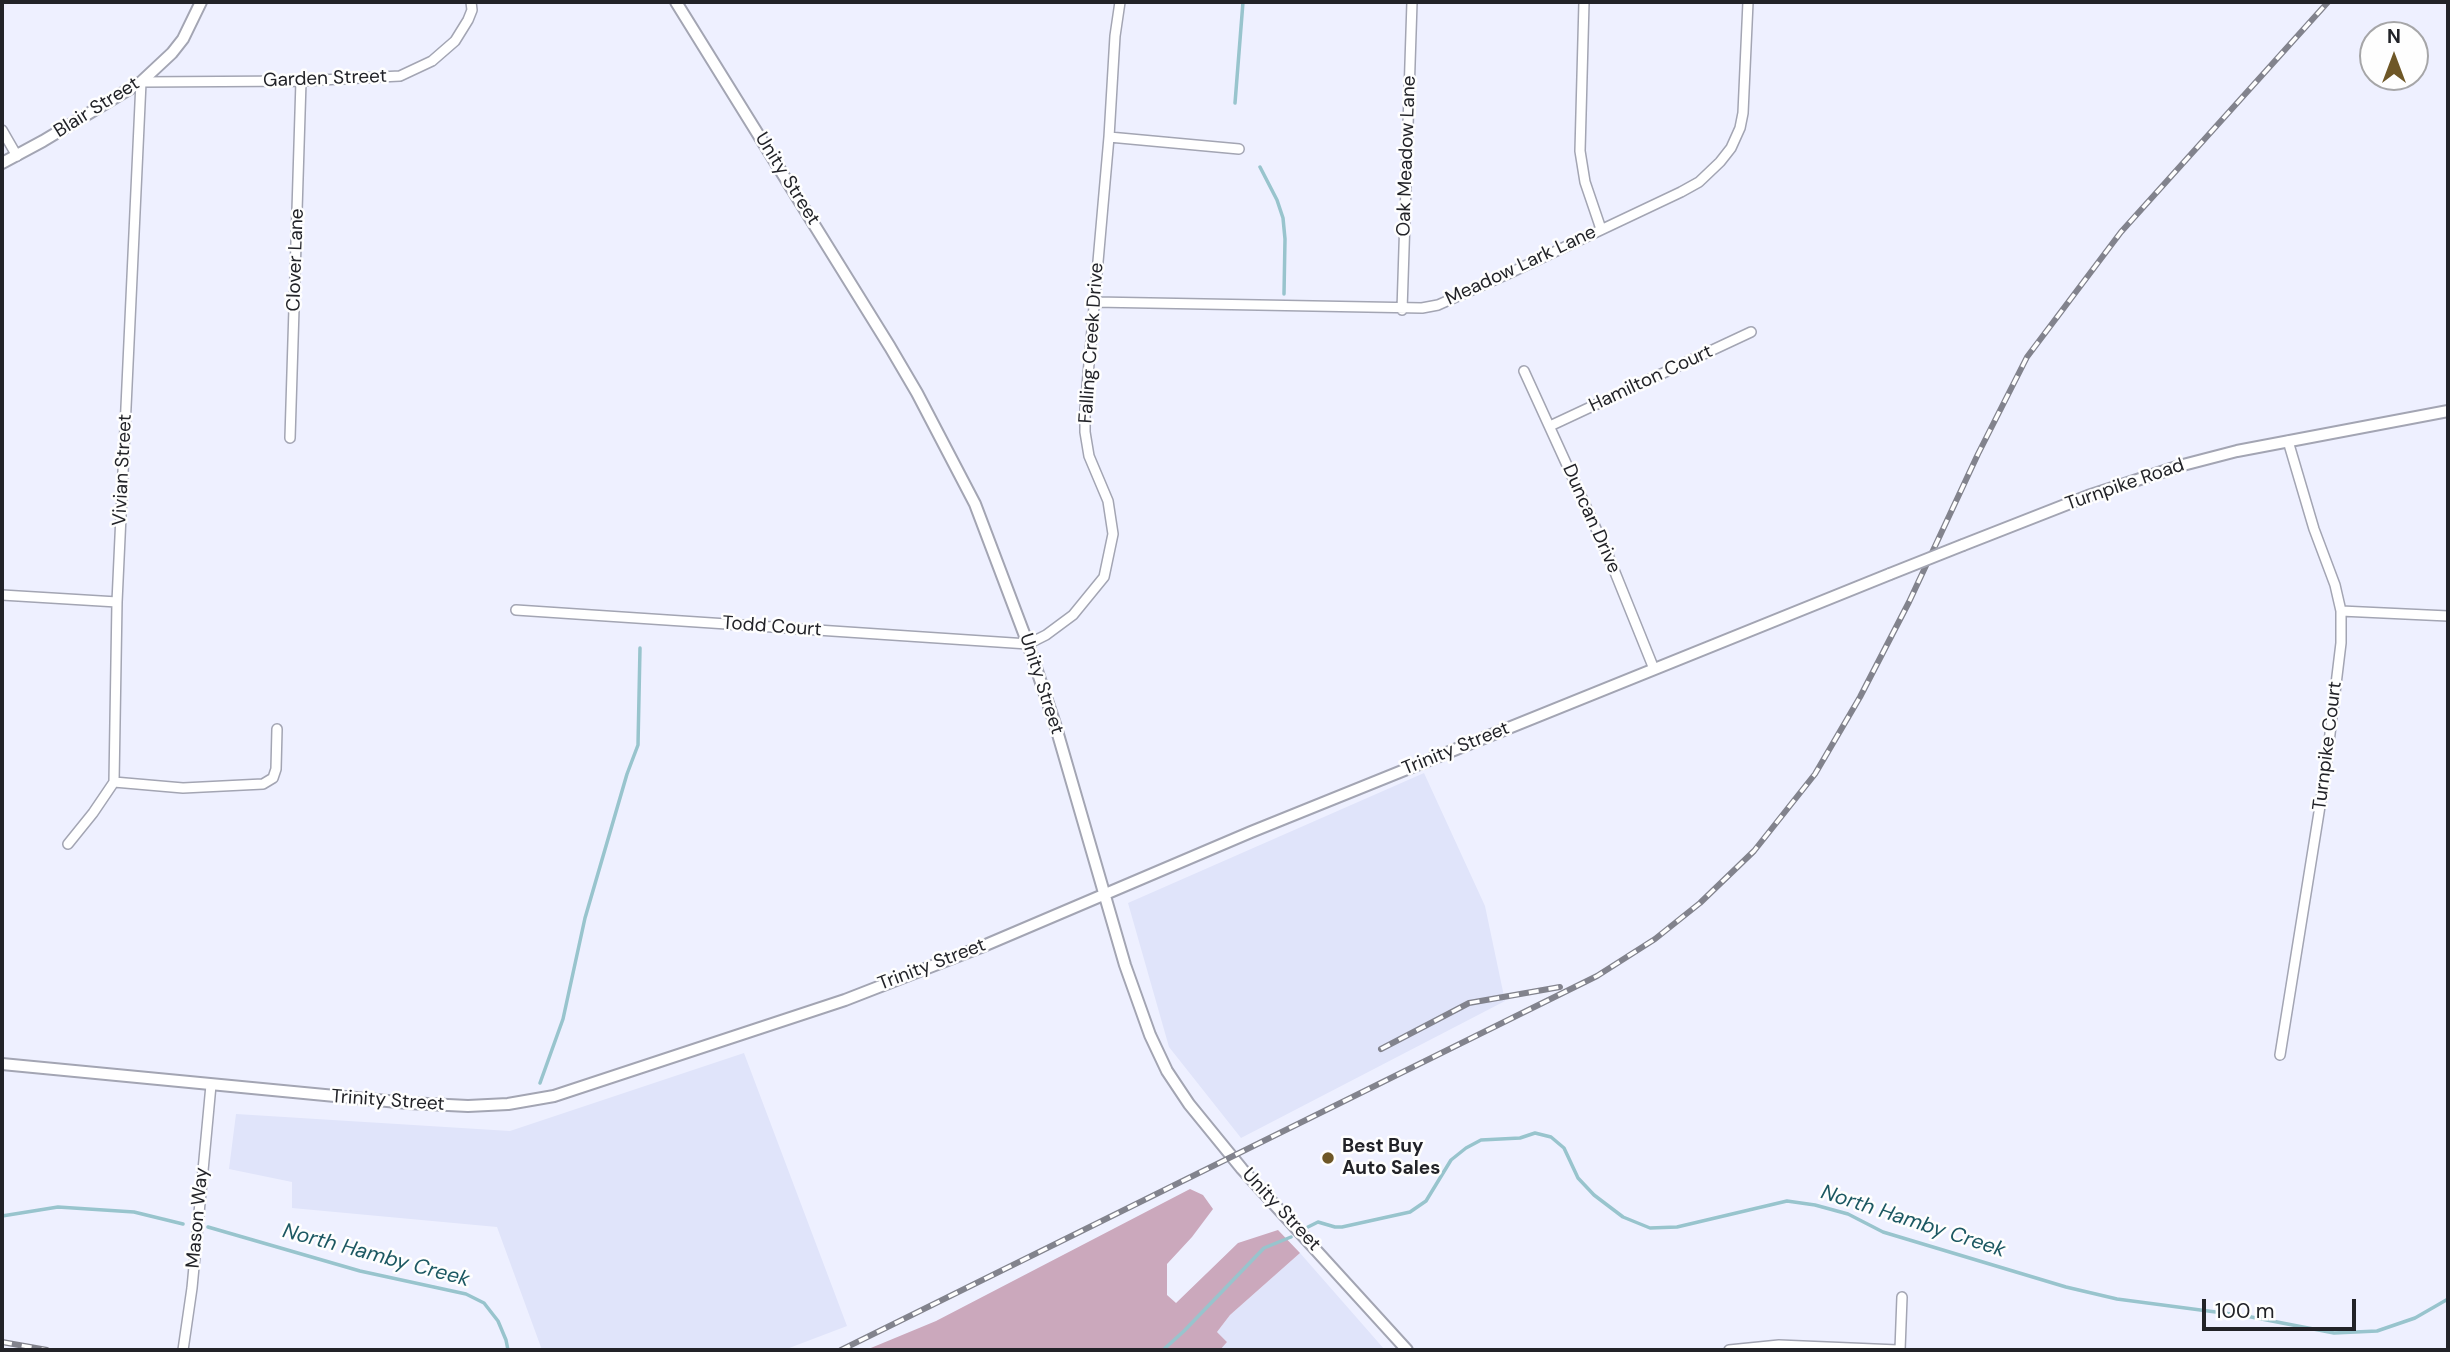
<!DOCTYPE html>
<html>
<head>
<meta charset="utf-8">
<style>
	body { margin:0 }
	#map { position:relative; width:2450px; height:1352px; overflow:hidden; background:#eef0ff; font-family:"DM Sans",sans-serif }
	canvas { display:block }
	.frame { position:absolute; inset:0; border:4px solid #222328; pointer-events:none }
	.north { position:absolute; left:2359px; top:21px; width:70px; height:70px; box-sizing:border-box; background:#fefefe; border:2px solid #a6a6a8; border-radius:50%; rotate:0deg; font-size:19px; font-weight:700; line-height:28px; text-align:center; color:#222328 }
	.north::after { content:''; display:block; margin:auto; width:24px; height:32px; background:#6e5727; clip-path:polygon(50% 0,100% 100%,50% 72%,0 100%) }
	.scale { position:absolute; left:2202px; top:1299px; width:154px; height:32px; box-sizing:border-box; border:4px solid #222328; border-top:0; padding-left:9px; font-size:21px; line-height:24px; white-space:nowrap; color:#222328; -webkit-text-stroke:5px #fefefe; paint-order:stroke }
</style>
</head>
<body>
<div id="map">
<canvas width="2450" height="1352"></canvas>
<div class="frame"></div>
<div class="north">N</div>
<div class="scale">100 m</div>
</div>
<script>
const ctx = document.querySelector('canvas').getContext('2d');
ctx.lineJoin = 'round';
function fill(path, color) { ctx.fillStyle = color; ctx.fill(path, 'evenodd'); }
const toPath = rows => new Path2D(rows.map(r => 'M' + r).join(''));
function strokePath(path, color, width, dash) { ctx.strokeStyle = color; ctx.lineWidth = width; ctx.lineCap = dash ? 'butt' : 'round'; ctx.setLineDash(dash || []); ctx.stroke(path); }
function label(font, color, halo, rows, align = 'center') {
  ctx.font = font + ' "DM Sans",sans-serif'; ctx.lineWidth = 5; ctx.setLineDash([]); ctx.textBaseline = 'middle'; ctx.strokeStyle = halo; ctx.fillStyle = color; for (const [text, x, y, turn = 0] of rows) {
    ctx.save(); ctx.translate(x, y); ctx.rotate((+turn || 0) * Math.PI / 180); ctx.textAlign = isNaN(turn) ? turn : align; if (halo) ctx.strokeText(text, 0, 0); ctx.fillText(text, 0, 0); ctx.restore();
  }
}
fill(toPath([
	[1424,773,1485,906,1505,1001,1241,1138,1169,1047,1128,903],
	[744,1053,847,1326,784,1350,542,1350,497,1227,292,1208,292,1182,229,1169,236,1114,510,1131],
	[1300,1253,1385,1350,1220,1350,1227,1342,1217,1332,1230,1315]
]), '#e0e4fa');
fill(toPath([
	[1190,1189,1203,1195,1213,1209,1192,1237,1167,1264,1167,1295,1176,1303,1238,1243,1278,1230,1300,1253,1230,1315,1217,1332,1227,1342,1220,1350,866,1350,936,1321]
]), '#cba8bc');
strokePath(toPath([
	[1235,103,1243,2],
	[1260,167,1277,200,1283,218,1285,239,1284,294],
	[540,1083,563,1019,585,918,627,774,638,745,640,648],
	[2,1216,58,1207,134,1212,183,1224],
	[208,1227,360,1271,466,1294,484,1303,498,1321,506,1340,508,1350],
	[1308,1227,1318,1222,1335,1227,1342,1227,1410,1212,1426,1201,1451,1160,1466,1148,1481,1140,1520,1138,1535,1133,1551,1137,1564,1148,1578,1178,1594,1195,1623,1217,1650,1228,1677,1227,1787,1201,1815,1205,1848,1214,1883,1232,2066,1287,2117,1299,2246,1316,2334,1333,2377,1331,2415,1318,2448,1299],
	[1163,1350,1184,1331,1264,1248,1291,1237]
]), '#98c4cd', 3.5);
const minor = toPath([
	[1584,2,1580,151,1585,182,1601,229],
	[2,130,17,156],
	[1109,137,1239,149],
	[1095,302,1422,308,1438,305,1512,272,1681,192,1699,182,1720,162,1731,148,1740,128,1743,113,1748,2],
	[1402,310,1412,2],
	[1524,371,1608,555,1654,669],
	[1550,426,1751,332],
	[290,438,301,81],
	[2,595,117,602],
	[516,610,1028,644,1046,635,1073,615,1104,577,1113,534,1108,501,1089,456,1085,432,1085,409,1109,137,1115,36,1120,2],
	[2341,611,2448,616],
	[114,782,183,788,263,784,273,778,276,769,277,729],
	[68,844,93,813,114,782,117,602,141,82,301,81,400,76,432,61,455,41,468,20,472,10,471,2],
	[2280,1055,2325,775,2341,643,2341,611,2335,585,2314,529,2288,441],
	[183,1350,192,1288,211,1085],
	[1729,1350,1779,1345,1898,1350],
	[1900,1350,1902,1297]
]);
const tertiary = toPath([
	[676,2,890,347,917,393,975,504,1028,644,1055,724,1125,965,1150,1035,1167,1071,1189,1104,1242,1169,1407,1350],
	[2,163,43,141,141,82,172,53,183,39,201,2],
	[1963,545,2088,496,2183,465,2237,451,2448,411],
	[2,1064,408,1103,468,1106,508,1104,554,1096,845,1000,981,947,1251,832,1890,574]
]);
strokePath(minor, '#a3a5b3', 12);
strokePath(tertiary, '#a3a5b3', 14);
strokePath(minor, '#fff', 9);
strokePath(tertiary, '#fff', 10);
const rail = toPath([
	[1381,1049,1469,1003,1560,987],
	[2,1342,47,1350],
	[841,1350,1597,976,1655,939,1700,903,1754,851,1815,774,1860,697,1909,602,1978,454,2027,357,2121,232,2328,2]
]);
strokePath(rail, '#82838d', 6);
strokePath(rail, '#fefefe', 3.5, [10]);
const tertiaryBridge = toPath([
	[1890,574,1963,545]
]);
strokePath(tertiaryBridge, '#a3a5b3', 14, []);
strokePath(tertiaryBridge, '#fff', 10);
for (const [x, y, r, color] of [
	[1328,1158,7,"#6e5727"]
]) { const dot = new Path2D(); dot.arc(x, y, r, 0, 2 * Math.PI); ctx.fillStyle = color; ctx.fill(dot); strokePath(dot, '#fefefe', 2.5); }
label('19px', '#222328', '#fefefe', [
	["Garden Street",325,79,-2],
	["Blair Street",97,108,-32],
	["Oak Meadow Lane",1407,156,-88],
	["Unity Street",787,179,58],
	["Clover Lane",296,260,-88],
	["Meadow Lark Lane",1521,266,-25],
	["Falling Creek Drive",1092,343,-86],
	["Hamilton Court",1651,379,-25],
	["Vivian Street",123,470,-87],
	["Turnpike Road",2125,485,-19],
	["Duncan Drive",1591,519,66],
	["Todd Court",772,627,4],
	["Unity Street",1041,684,72],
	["Turnpike Court",2328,746,-83],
	["Trinity Street",1456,749,-22],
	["Trinity Street",932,965,-21],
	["Trinity Street",388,1101,4],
	["Unity Street",1281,1210,47],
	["Mason Way",198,1218,-85]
]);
label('bold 19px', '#222328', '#fefefe', [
	["Best Buy",1342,1147],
	["Auto Sales",1342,1169]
], 'left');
label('italic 21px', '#1c5862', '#fefefe', [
	["North Hamby Creek",1913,1222,18],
	["North Hamby Creek",376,1256,15]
]);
</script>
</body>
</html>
